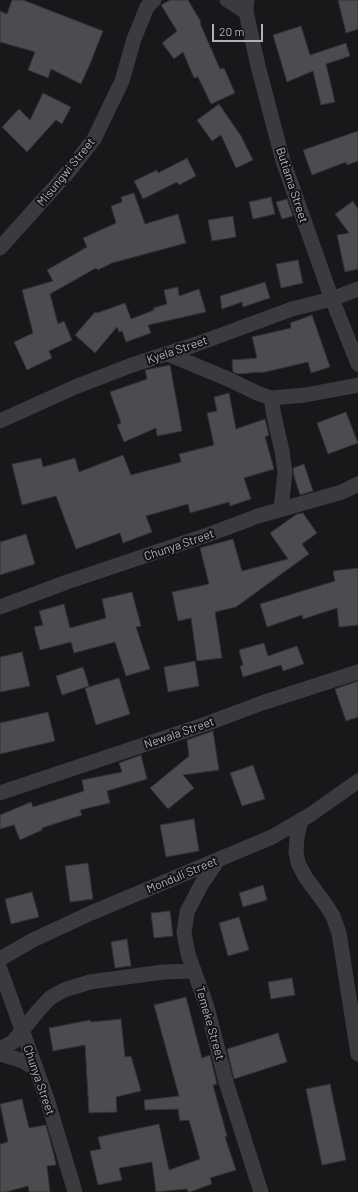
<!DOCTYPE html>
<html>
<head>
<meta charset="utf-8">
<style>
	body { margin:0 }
	#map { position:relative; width:358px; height:1192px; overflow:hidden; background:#18181a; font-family:Barlow,sans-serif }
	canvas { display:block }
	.scale { position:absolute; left:212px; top:24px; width:51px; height:18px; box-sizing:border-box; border:2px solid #acb2b8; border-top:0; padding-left:5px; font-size:12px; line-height:14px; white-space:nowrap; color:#acb2b8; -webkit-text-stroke:3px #131315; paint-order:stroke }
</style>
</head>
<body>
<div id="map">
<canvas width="358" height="1192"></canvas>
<div class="scale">20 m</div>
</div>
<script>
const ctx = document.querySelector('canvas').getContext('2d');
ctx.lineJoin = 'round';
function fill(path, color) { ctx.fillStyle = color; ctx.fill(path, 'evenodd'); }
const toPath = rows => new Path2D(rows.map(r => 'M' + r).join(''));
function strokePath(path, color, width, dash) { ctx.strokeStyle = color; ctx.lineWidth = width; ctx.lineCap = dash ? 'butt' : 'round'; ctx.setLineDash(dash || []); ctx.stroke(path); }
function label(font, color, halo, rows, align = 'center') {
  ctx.font = font + ' Barlow,sans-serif'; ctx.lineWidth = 4; ctx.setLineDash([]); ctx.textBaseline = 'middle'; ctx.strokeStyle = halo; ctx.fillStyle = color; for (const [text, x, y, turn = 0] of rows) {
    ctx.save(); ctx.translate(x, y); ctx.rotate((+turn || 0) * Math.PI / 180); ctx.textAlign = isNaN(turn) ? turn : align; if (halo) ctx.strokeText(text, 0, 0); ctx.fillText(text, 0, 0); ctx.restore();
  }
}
const building = toPath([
	[12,0,23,0,103,31,90,64,81,84,51,69,48,78,28,70,35,52,0,42,0,11,7,14,12,0],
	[170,0,188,0,201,22,200,23,220,69,224,68,235,93,211,104,198,77,194,78,183,52,174,59,162,43,177,31,161,5,170,0],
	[338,0,358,0,358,29,346,33,338,0],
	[301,26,310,55,346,43,350,56,326,64,335,102,321,105,313,71,287,82,273,35,301,26],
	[43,93,71,107,62,124,56,120,27,152,2,127,19,109,30,120,43,93],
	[219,104,241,136,253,160,236,168,221,135,212,141,197,120,219,104],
	[358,131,358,161,347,165,346,162,312,175,303,150,358,131],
	[187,158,196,176,179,185,177,182,143,199,134,181,157,170,158,173,187,158],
	[134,193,145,224,178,214,186,243,112,263,98,270,96,268,50,294,58,324,64,321,72,340,49,351,52,358,27,370,14,342,33,333,22,290,53,281,47,270,87,247,83,238,116,223,111,206,122,202,121,197,134,193],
	[271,197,275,214,253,219,249,202,271,197],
	[287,199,293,216,282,219,276,202,287,199],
	[353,201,358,209,358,269,345,272,337,235,349,233,335,214,353,201],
	[233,216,236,237,212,241,208,220,233,216],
	[298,260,303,283,281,288,276,264,298,260],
	[265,282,270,298,243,307,242,302,222,309,220,296,265,282],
	[178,287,179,296,199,289,206,312,148,325,151,333,126,342,122,331,119,332,117,327,95,353,75,335,95,312,97,313,125,303,131,319,154,310,153,308,167,304,164,290,178,287],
	[312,315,330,367,311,373,308,362,261,373,261,372,238,374,233,372,232,360,257,358,252,337,291,328,290,323,312,315],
	[170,365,182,431,157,436,156,428,124,442,117,425,121,423,110,392,147,379,145,370,170,365],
	[229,393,236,429,265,419,269,435,265,437,274,469,244,478,251,499,230,506,229,502,190,513,188,504,146,516,152,532,123,543,120,533,76,549,56,496,22,505,12,464,41,458,43,467,75,458,79,472,123,455,131,475,181,462,179,454,214,445,207,413,217,411,214,397,229,393],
	[346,412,358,443,328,454,317,423,346,412],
	[304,464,313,491,300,495,294,476,293,468,304,464],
	[303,513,317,533,302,544,309,554,236,607,215,612,222,658,197,661,191,618,178,621,172,592,209,584,200,548,233,539,242,571,288,559,270,533,297,514,303,513],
	[26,534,35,564,0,575,0,542,26,534],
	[358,568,358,625,339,627,337,608,303,619,302,615,267,627,260,604,335,581,333,571,358,568],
	[132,592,141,626,136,627,150,669,126,676,115,642,74,653,71,642,40,650,34,627,43,625,39,611,64,604,70,628,106,618,102,599,132,592],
	[264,643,268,656,297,646,304,664,283,671,281,665,243,677,240,666,243,665,239,650,264,643],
	[22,652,30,686,0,692,0,657,22,652],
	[195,661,199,686,168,692,164,667,195,661],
	[83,667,89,686,62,695,56,676,83,667],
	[119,678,130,714,96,725,85,688,119,678],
	[358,681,358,717,346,721,335,689,358,681],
	[48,712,55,741,0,754,0,723,48,712],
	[213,731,219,770,183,775,194,788,168,809,150,788,189,756,187,740,213,731],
	[141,755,147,779,107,791,110,803,80,810,82,815,42,828,42,830,20,840,14,825,0,829,0,815,31,802,33,807,84,791,82,780,122,772,119,763,141,755],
	[253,765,265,799,242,806,230,773,253,765],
	[194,819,199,851,166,857,160,825,194,819],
	[88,863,93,899,70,902,65,866,88,863],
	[263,885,267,900,243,907,239,893,263,885],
	[32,892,39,917,11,924,5,899,32,892],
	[170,911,173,936,154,938,151,913,170,911],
	[239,917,249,950,228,956,219,923,239,917],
	[127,939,131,966,115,968,111,942,127,939],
	[292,978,295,995,271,999,268,982,292,978],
	[186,997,202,1058,210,1055,217,1084,213,1085,227,1136,225,1137,236,1170,210,1178,212,1184,190,1192,188,1192,187,1189,156,1192,152,1162,119,1168,122,1180,98,1185,90,1151,101,1149,98,1137,159,1124,169,1170,200,1159,189,1120,180,1121,178,1109,145,1110,144,1100,179,1096,154,1005,186,997],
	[121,1019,125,1057,131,1056,141,1091,116,1097,117,1112,89,1113,85,1045,53,1051,49,1028,90,1020,91,1022,121,1019],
	[278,1033,287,1062,234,1079,227,1049,278,1033],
	[330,1084,346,1160,322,1165,306,1089,330,1084],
	[22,1099,29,1128,46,1125,54,1155,56,1165,47,1166,50,1192,29,1192,28,1186,6,1192,0,1192,0,1144,8,1142,0,1104,22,1099]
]);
fill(building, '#4a4c4f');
strokePath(building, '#323335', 1);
strokePath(toPath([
	[227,0,246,12],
	[247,0,246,12,258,66,283,161,330,294,358,364],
	[0,248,70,170,94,139,122,81,134,39,147,7,154,0],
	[168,354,228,379,257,393,271,398,305,395,358,385],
	[271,398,274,416,282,451,285,472,281,509],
	[0,421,75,387,132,365,197,344,292,309,332,299,358,289],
	[0,607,67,582,210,534,258,516,342,492,358,484],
	[0,793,206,724,262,703,358,672],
	[301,820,297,837,296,852,298,863,306,878,326,905,333,916,339,933,358,1054],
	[218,860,201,885,187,912,184,933,188,954,207,1007,226,1082,261,1192],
	[0,959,33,940,91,913,272,837,310,815,358,781],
	[0,969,47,1099,75,1192],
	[0,1049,13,1042,38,1011,50,998,64,990,90,982,163,972,193,971],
	[0,1054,23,1061,36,1069]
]), '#393b3e', 15);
label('12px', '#acb2b8', '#131315', [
	["Misungwi Street",66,172,-51],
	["Butiama Street",292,185,72],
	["Kyela Street",177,350,-19],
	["Chunya Street",179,545,-19],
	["Newala Street",179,733,-19],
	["Monduli Street",182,875,-23],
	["Temeke Street",210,1023,74],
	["Chunya Street",39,1080,71]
]);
</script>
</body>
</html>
